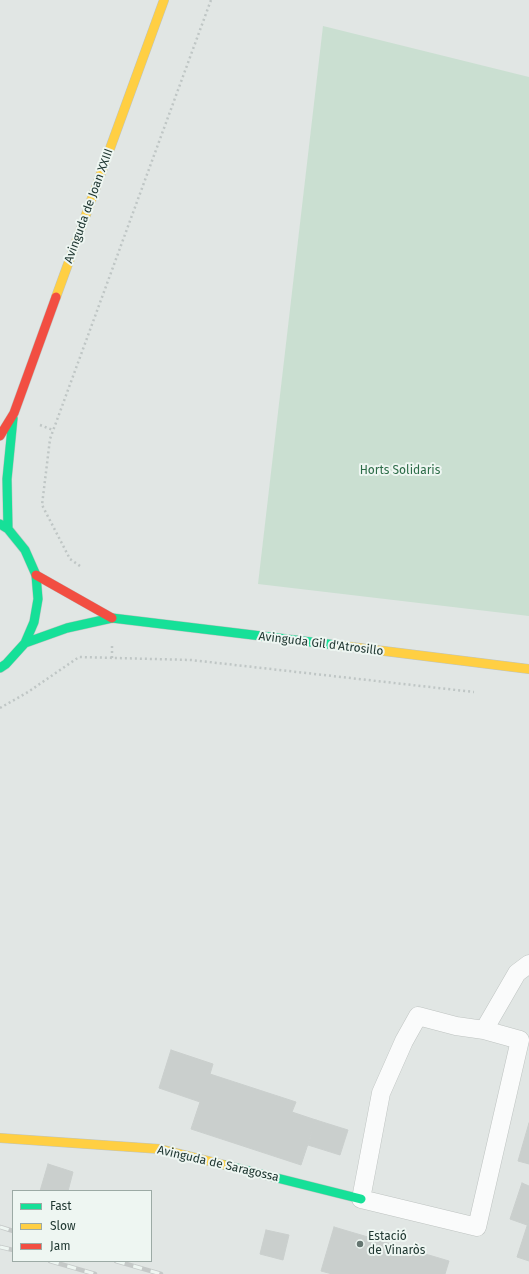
<!DOCTYPE html>
<html>
<head>
<meta charset="utf-8">
<style>
	body { margin:0 }
	#map { position:relative; width:529px; height:1274px; overflow:hidden; background:#e1e6e4; font-family:"Fira Sans",sans-serif }
	canvas { display:block }
	.legend { position:absolute; left:12px; top:1190px; width:140px; height:72px; box-sizing:border-box; background:#eef6f2; border:1px solid #9caaa5; margin:0; padding:5px 7px; list-style:none; font-size:12px; color:#203832 }
	.legend li { display:flex; align-items:center; gap:8px; height:20px }
	.legend b { width:20px; border:1px solid #9caaa5 }
</style>
</head>
<body>
<div id="map">
<canvas width="529" height="1274"></canvas>
<ul class="legend">
<li><b style="height:5px;background:#16e098"></b>Fast</li>
<li><b style="height:5px;background:#ffcf43"></b>Slow</li>
<li><b style="height:5px;background:#f24e42"></b>Jam</li>
</ul>
</div>
<script>
const ctx = document.querySelector('canvas').getContext('2d');
ctx.lineJoin = 'round';
function fill(path, color) { ctx.fillStyle = color; ctx.fill(path, 'evenodd'); }
const toPath = rows => new Path2D(rows.map(r => 'M' + r).join(''));
function strokePath(path, color, width, dash) { ctx.strokeStyle = color; ctx.lineWidth = width; ctx.lineCap = dash ? 'butt' : 'round'; ctx.setLineDash(dash || []); ctx.stroke(path); }
function label(font, color, halo, rows, align = 'center') {
  ctx.font = font + ' "Fira Sans",sans-serif'; ctx.lineWidth = 4; ctx.setLineDash([]); ctx.textBaseline = 'middle'; ctx.strokeStyle = halo; ctx.fillStyle = color; for (const [text, x, y, turn = 0] of rows) {
    ctx.save(); ctx.translate(x, y); ctx.rotate((+turn || 0) * Math.PI / 180); ctx.textAlign = isNaN(turn) ? turn : align; if (halo) ctx.strokeText(text, 0, 0); ctx.fillText(text, 0, 0); ctx.restore();
  }
}
fill(toPath([
	[323,26,529,77,529,616,258,584]
]), '#cadfd1');
const building = toPath([
	[171,1050,213,1064,210,1074,296,1102,292,1112,316,1120,301,1165,191,1129,200,1102,159,1088,171,1050],
	[316,1120,348,1130,340,1155,308,1145,316,1120],
	[529,1123,529,1164,518,1161,529,1123],
	[48,1164,73,1172,68,1191,40,1191,48,1164],
	[522,1183,529,1186,529,1220,527,1225,510,1219,522,1183],
	[529,1220,529,1261,517,1257,529,1220],
	[334,1227,449,1261,445,1274,332,1274,321,1271,334,1227],
	[266,1230,289,1235,283,1260,260,1254,266,1230]
]);
fill(building, '#cacfcd');
strokePath(building, '#cacfcd', 1);
const lane = toPath([
	[484,1030,456,1026,418,1016,404,1041,381,1093,361,1199,477,1227,520,1040,484,1030,517,973,529,964]
]);
const fast = toPath([
	[0,524,8,529,25,550,36,575,38,599,34,622,25,643,6,664,0,668],
	[8,529,7,479,13,418],
	[25,643,67,628,112,618,336,645],
	[225,1165,361,1199]
]);
const slow = toPath([
	[56,297,164,0],
	[336,645,529,669],
	[0,1138,160,1149,225,1165]
]);
const jam = toPath([
	[0,436,14,413,56,297],
	[36,575,112,618]
]);
strokePath(lane, '#bec3c1', 19);
strokePath(fast, '#bdc4c1', 10);
strokePath(slow, '#bdc4c1', 10);
strokePath(jam, '#bdc4c1', 10);
strokePath(toPath([
	[40,425,53,430],
	[80,566,70,559,42,505,50,439,211,0],
	[112,658,112,646],
	[0,708,28,692,79,657,191,660,474,692]
]), '#bfc6c5', 2.5, [2, 3]);
strokePath(lane, '#fafbfb', 18);
strokePath(fast, '#16e098', 9);
strokePath(slow, '#ffcf43', 9);
strokePath(jam, '#f24e42', 9);
const rail = toPath([
	[0,1227,13,1231],
	[0,1247,13,1250],
	[50,1261,95,1274],
	[116,1261,161,1274]
]);
strokePath(rail, '#c5c9c8', 4.5);
strokePath(rail, '#eef6f2', 3, [9]);
for (const [x, y, r, color] of [
	[360,1244,4,"#647570"]
]) { const dot = new Path2D(); dot.arc(x, y, r, 0, 2 * Math.PI); ctx.fillStyle = color; ctx.fill(dot); strokePath(dot, '#eef6f2', 1.5); }
label('12px', '#203832', '#eef6f2', [
	["Avinguda de Joan XXIII",89,206,-70],
	["Avinguda Gil d'Atrosillo",321,644,7],
	["Avinguda de Saragossa",218,1164,13]
]);
label('12px', '#2d6c48', '#eef6f2', [
	["Horts Solidaris",400,471]
]);
label('12px', '#203832', '#eef6f2', [
	["Estació",368,1237],
	["de Vinaròs",368,1251]
], 'left');
</script>
</body>
</html>
